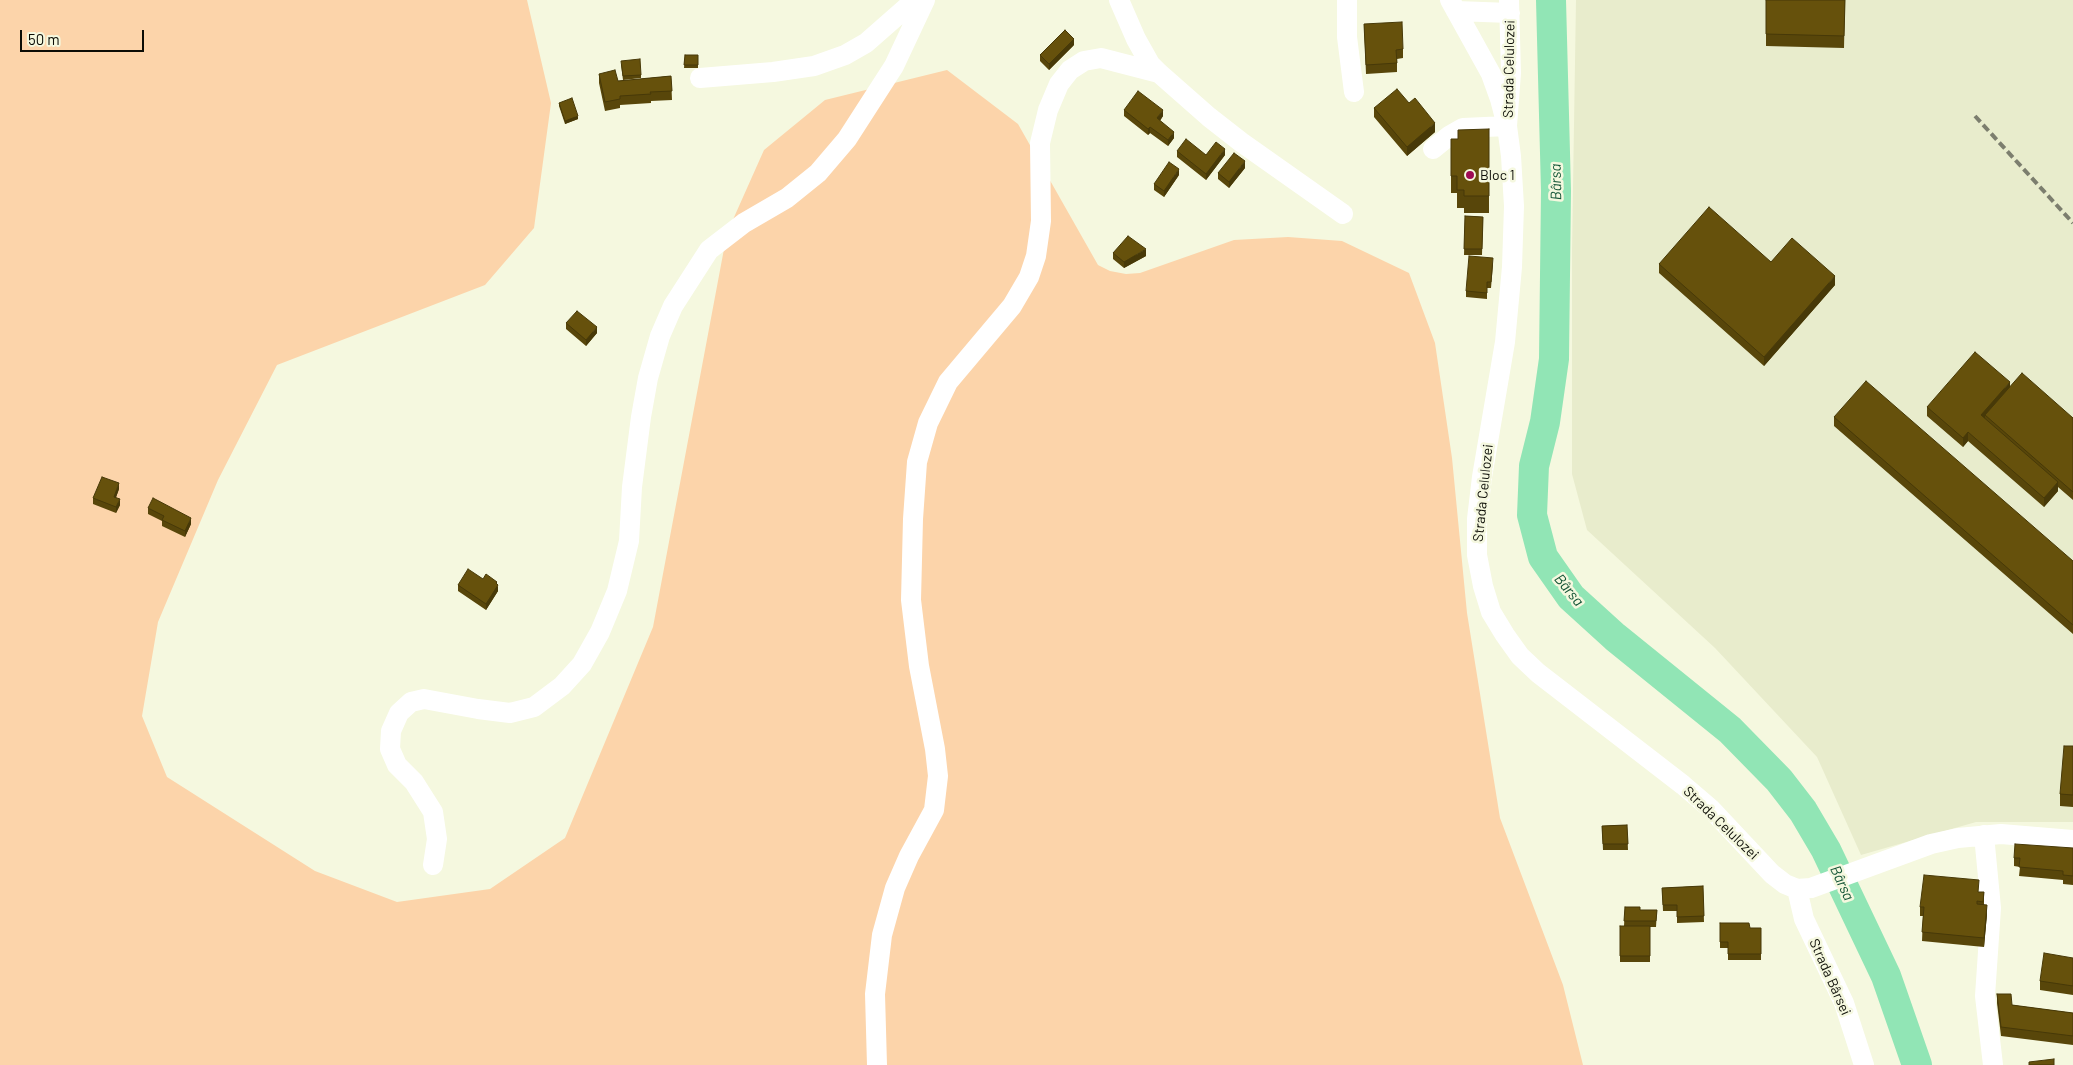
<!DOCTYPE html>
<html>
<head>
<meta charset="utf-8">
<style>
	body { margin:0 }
	#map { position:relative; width:2073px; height:1065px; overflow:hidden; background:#f5f8df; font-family:Barlow,sans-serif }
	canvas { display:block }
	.scale { position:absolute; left:20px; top:30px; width:124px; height:22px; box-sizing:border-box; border:2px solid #0c0d06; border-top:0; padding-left:6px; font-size:15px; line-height:18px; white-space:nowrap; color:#0c0d06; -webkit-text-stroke:4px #f5f8df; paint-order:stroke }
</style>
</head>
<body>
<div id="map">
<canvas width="2073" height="1065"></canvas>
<div class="scale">50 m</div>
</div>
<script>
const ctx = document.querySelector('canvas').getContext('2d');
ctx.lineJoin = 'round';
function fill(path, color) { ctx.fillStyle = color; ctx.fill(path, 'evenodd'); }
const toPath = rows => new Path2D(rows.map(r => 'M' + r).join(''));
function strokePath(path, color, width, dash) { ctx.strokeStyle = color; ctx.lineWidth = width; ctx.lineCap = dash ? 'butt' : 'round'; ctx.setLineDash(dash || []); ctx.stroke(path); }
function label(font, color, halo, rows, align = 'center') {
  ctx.font = font + ' Barlow,sans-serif'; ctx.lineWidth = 5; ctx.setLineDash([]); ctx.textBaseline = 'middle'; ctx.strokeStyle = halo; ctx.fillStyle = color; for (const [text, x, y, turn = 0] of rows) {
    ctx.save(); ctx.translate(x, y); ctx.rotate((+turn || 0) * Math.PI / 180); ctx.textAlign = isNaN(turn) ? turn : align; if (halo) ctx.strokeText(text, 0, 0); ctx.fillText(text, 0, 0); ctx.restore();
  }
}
fill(toPath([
	[1576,0,2073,0,2073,822,1976,822,1861,855,1817,757,1715,648,1587,530,1572,474,1572,250]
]), '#e8eccc');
fill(toPath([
	[0,0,527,0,551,103,534,228,485,285,277,365,218,480,158,622,142,716,167,777,315,871,397,902,490,889,565,838,653,627,727,233,764,150,825,100,947,70,1018,124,1098,265,1110,271,1126,274,1140,273,1234,240,1288,237,1342,241,1409,273,1435,343,1452,458,1467,613,1500,818,1563,985,1583,1065,0,1065]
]), '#fcd4aa');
strokePath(toPath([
	[1551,0,1556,191,1554,359,1545,422,1534,466,1532,515,1543,557,1571,597,1615,637,1730,730,1779,780,1803,811,1826,850,1886,976,1917,1065]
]), '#91e5b5', 30);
strokePath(toPath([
	[1119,0,1136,39,1150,64,1159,73,1209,117,1241,142,1343,214],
	[1347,0,1347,37,1354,92],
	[1450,0,1491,74,1500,99,1507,126,1511,156,1514,206,1512,267,1505,342,1482,477,1477,519,1477,555,1483,586,1491,612,1505,635,1520,656,1538,673,1683,785,1711,809,1772,874,1785,884,1797,889,1811,888,1931,844,1958,838,2001,834,2073,840],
	[1456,11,1510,13],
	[700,78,773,72,814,66,845,55,866,43,915,0],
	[1433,149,1449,136,1463,128,1507,126,1511,73,1509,0],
	[1984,835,1991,908,1985,996,1993,1065],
	[433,865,437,839,433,812,414,782,397,765,390,749,391,731,399,713,411,702,424,699,478,709,510,713,534,707,562,686,582,664,600,632,617,591,629,541,632,487,641,417,648,378,660,336,673,306,709,250,744,223,787,198,818,173,847,139,894,66,925,0],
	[1797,889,1804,919,1844,1003,1864,1065],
	[877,1065,875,994,882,935,895,888,909,856,934,810,938,776,935,749,919,666,911,600,913,519,917,462,928,423,948,382,1012,306,1029,277,1036,256,1041,221,1040,143,1048,110,1059,84,1070,70,1084,61,1101,58,1159,73]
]), '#fff', 20);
strokePath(toPath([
	[1975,116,2073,223]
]), '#7c7e6e', 4, [8, 4]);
fill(toPath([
	[1766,0,1845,0,1844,48,1766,46],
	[1364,24,1403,49,1403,58,1397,59,1397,72,1366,74],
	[1074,45,1049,70,1040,61,1040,55],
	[685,55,698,55,698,68,684,68],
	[621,64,641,75,641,78,623,80],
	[599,74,618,81,671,76,672,100,651,101,651,103,620,105,620,108,605,111,599,83],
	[559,103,578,119,565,124,559,106],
	[1409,103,1435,132,1407,156,1374,117,1374,108],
	[1124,110,1163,116,1160,121,1174,138,1168,146,1150,133,1148,135,1124,116],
	[1489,129,1489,213,1464,213,1464,208,1457,208,1457,193,1451,193,1451,139,1458,139],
	[1177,151,1206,155,1225,155,1206,180,1177,157],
	[1245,168,1229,188,1218,179,1218,173],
	[1179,175,1164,197,1154,190,1154,184],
	[1465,216,1483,217,1482,255,1464,255],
	[1113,253,1146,256,1124,268,1113,259],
	[1771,262,1835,285,1764,366,1659,273,1659,264],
	[1493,264,1491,288,1487,288,1487,299,1466,297,1466,291],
	[566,323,597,333,586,346,566,329],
	[2010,387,2073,418,2073,500,2058,487,2058,491,2044,507,1968,441,1963,447,1927,416,1927,407],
	[1834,417,2073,561,2073,634,1834,426],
	[119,489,116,497,120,505,116,513,93,504,93,498],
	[148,508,191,524,185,537,162,526,162,521,148,514],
	[483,579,497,584,498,591,486,610,458,591,458,585],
	[2073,746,2073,807,2060,806,2060,794],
	[1627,825,1628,850,1603,850,1602,826],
	[2073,848,2073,885,2063,884,2063,880,2019,876,2020,867,2014,866,2014,858],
	[1703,886,1704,922,1677,923,1677,911,1663,911,1662,888],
	[1979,892,1984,892,1984,905,1987,914,1984,947,1922,941,1923,916,1920,916,1920,907],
	[1625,907,1640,910,1657,910,1656,927,1650,927,1650,962,1620,962,1620,926,1624,926],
	[1720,923,1750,928,1761,928,1761,960,1728,960,1728,948,1720,948],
	[2073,958,2073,995,2040,990,2040,981],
	[1997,994,2012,1005,2073,1013,2073,1045,2001,1036,1997,1003]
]), '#58460a');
fill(toPath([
	[1074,39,1074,45,1049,70,1049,64],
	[1163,110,1163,116,1157,124,1157,118],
	[578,116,578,119,565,124,565,121],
	[1435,123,1435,132,1407,156,1407,147],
	[1150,127,1150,133,1148,135,1148,129],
	[1174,132,1174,138,1168,146,1168,140],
	[1225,149,1225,155,1206,180,1206,174],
	[1245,161,1245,168,1229,188,1229,182],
	[1179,169,1179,175,1164,197,1164,191],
	[1146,249,1146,256,1124,268,1124,262],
	[1835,276,1835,285,1764,366,1764,357],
	[597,327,597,333,586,346,586,340],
	[2010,382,2010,391,1985,415,1985,419,1981,415],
	[1968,432,1968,441,1963,447,1963,438],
	[2058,482,2058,491,2044,507,2044,498],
	[119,483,119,489,114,503,114,497],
	[120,499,120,505,116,513,116,507],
	[191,518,191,524,185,537,185,531],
	[497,582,497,587,498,585,498,591,486,610,486,604],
	[1987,905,1987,914,1984,947,1984,938]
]), '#473908');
const building = toPath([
	[1766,0,1845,0,1844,36,1766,34,1766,0],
	[1402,22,1403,49,1396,50,1397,63,1366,65,1364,24,1402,22],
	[1065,30,1074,39,1049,64,1040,55,1065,30],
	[685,55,698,55,698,65,684,65,685,55],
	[640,59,641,75,623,76,621,61,640,59],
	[615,70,618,81,671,76,672,91,650,92,651,94,620,96,620,99,605,102,599,74,615,70],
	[1397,89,1409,103,1415,98,1435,123,1407,147,1374,108,1397,89],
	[1138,91,1163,110,1157,118,1174,132,1168,140,1150,127,1148,129,1124,110,1138,91],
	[572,98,578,116,565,121,559,103,572,98],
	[1489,129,1489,196,1464,196,1464,190,1457,190,1457,176,1451,176,1451,139,1458,139,1458,130,1489,129],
	[1186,139,1206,155,1216,142,1225,149,1206,174,1177,151,1186,139],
	[1234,153,1245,161,1229,182,1218,173,1234,153],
	[1169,162,1179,169,1164,191,1154,184,1169,162],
	[1709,207,1771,262,1792,238,1835,276,1764,357,1659,264,1709,207],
	[1465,216,1483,217,1482,249,1464,249,1465,216],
	[1128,236,1146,249,1124,262,1113,253,1128,236],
	[1469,256,1493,258,1491,282,1487,282,1487,293,1466,291,1469,256],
	[577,311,597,327,586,340,566,323,577,311],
	[1975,352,2010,382,1981,415,2058,482,2044,498,1968,432,1963,438,1927,407,1975,352],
	[2022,373,2073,418,2073,492,1985,415,2022,373],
	[1866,381,2073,561,2073,625,1834,417,1866,381],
	[102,477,119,483,114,497,120,499,116,507,93,498,102,477],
	[153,498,191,518,185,531,162,520,164,516,148,508,153,498],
	[468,569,483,579,486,574,497,582,496,583,498,585,486,604,458,585,468,569],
	[2064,746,2073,746,2073,795,2060,794,2064,746],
	[1627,825,1628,844,1603,844,1602,826,1627,825],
	[2015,844,2073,848,2073,876,2063,875,2063,871,2019,867,2020,858,2014,858,2015,844],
	[1924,875,1979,880,1978,892,1984,892,1983,902,1977,901,1977,904,1987,905,1984,938,1922,932,1924,907,1920,907,1924,875],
	[1703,886,1704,916,1677,917,1677,905,1663,905,1662,888,1703,886],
	[1625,907,1640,907,1640,910,1657,910,1656,921,1624,921,1625,907],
	[1720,923,1749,923,1750,928,1761,928,1761,954,1728,954,1728,942,1720,942,1720,923],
	[1620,926,1650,926,1650,956,1620,956,1620,926],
	[2044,953,2073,958,2073,986,2040,981,2044,953],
	[1997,994,2011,994,2012,1005,2073,1013,2073,1036,2001,1027,1997,994],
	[2054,1059,2054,1065,2029,1065,2029,1062,2054,1059]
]);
fill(building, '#66510c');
strokePath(building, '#473908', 1);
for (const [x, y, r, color] of [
	[1470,175,5,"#9e0a54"]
]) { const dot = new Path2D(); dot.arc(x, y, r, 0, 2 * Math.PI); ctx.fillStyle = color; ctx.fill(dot); strokePath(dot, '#f5f8df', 2); }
label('14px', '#0c0d06', '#f5f8df', [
	["Strada Celulozei",1509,69,-89],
	["Strada Celulozei",1483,493,-84],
	["Strada Celulozei",1721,823,44],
	["Strada Bârsei",1830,977,66]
]);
label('14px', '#0c0d06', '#f5f8df', [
	["Bloc 1",1480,175]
], 'left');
label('italic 15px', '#125335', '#f5f8df', [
	["Bârsa",1556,182,-91],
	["Bârsa",1569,590,50],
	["Bârsa",1842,883,65]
]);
</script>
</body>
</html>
